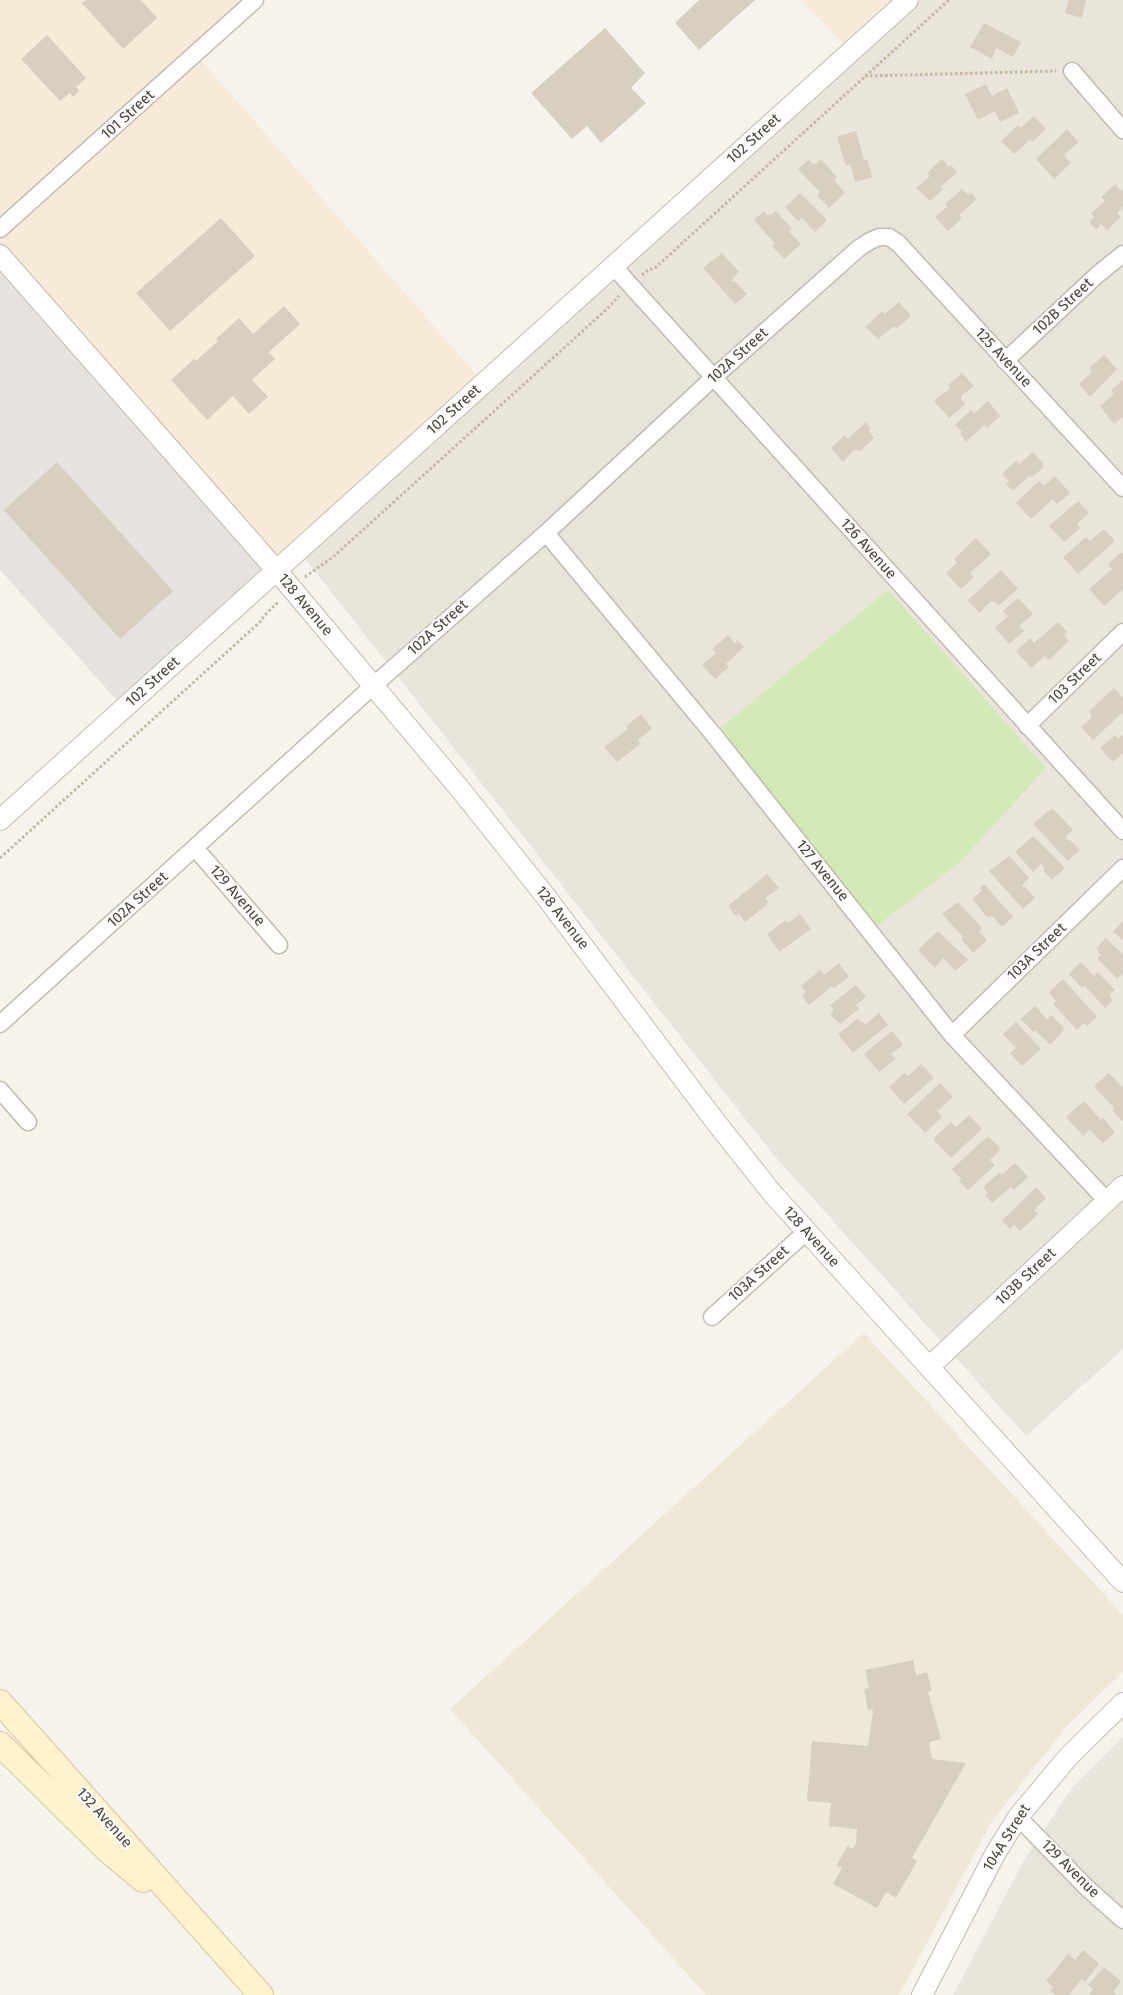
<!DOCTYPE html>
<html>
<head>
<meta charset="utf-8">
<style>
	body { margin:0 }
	canvas { display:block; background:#f6f3ec }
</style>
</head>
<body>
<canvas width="1123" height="1995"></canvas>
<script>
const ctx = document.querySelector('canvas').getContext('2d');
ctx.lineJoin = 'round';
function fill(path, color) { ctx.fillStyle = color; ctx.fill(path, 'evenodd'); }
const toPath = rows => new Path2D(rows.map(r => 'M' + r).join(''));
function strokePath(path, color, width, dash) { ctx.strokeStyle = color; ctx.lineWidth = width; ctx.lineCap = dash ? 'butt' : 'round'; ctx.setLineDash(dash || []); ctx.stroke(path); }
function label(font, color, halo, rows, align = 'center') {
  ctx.font = font + ' "Fira Sans",sans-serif'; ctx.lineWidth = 4.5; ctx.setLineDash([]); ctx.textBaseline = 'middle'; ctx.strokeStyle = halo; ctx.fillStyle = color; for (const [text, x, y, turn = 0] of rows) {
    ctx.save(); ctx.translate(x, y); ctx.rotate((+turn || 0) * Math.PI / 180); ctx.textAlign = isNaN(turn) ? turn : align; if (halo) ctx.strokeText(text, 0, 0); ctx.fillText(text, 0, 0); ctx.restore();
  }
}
fill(toPath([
	[908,0,1123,0,1123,1349,1026,1436,772,1153,299,551],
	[1123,1737,1123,1995,953,1995,1023,1862,1070,1790]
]), '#eae5da');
fill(toPath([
	[0,0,255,0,196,54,484,383,277,571,0,255],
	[801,0,908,0,850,51]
]), '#f7ead8');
fill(toPath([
	[0,255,277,571,124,708,0,570]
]), '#e6e2dd');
fill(toPath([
	[864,1333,1123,1615,1123,1672,1067,1726,992,1821,899,1995,706,1995,450,1709]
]), '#efe8d6');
fill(toPath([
	[888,590,1046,768,959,863,870,931,713,734]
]), '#d2eab5');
fill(toPath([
	[86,0,141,0,157,18,123,49,82,3],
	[699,0,755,0,699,50,675,23],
	[1069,0,1086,0,1082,18,1065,13],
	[984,23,1021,42,1013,57,996,48,992,59,970,47],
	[605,28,645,73,631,88,646,103,601,143,587,126,572,139,531,93],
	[47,35,86,78,76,87,79,91,73,97,70,93,60,101,21,59],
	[986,84,992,96,1007,88,1019,113,1000,122,995,111,978,120,965,94],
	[1034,116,1046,129,1032,142,1030,140,1014,154,1001,141,1018,125,1020,128],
	[1067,129,1078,142,1064,155,1071,163,1054,179,1036,159],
	[856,131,864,160,867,159,873,177,855,182,850,164,846,166,837,137],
	[821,159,837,177,834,180,845,193,829,208,817,195,820,192,798,169,808,160,812,163,816,164],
	[942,159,949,167,951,165,957,172,941,187,943,189,930,201,916,188,930,176,927,173],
	[1115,184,1123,192,1123,207,1117,213,1121,217,1107,230,1101,224,1096,229,1089,222,1094,217,1091,213,1105,201,1101,197],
	[962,189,968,195,971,193,977,199,959,215,962,218,948,231,935,217,947,207,945,204],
	[800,193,827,220,815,232,802,218,798,221,785,207],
	[764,211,767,215,771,215,776,211,792,229,789,232,801,244,784,259,772,246,775,244,754,220],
	[221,218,255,256,170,331,136,293],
	[722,253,739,272,733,278,732,281,736,282,747,294,735,304,703,268],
	[899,302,911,316,897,328,894,326,878,339,865,327,882,311,885,314],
	[284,306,300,324,269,352,275,359,252,380,268,397,249,414,233,396,207,420,171,380,194,359,196,361,218,341,216,339,239,318,253,334],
	[1104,355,1117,369,1090,397,1079,384,1092,372,1089,368],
	[962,373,974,386,961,396,961,399,965,404,949,418,934,401,950,388,948,385],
	[1123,380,1123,417,1114,424,1100,406,1114,394,1111,390],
	[988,401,1000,416,987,428,984,425,966,442,960,434,962,432,955,425,971,410,974,414],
	[866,422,871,429,869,431,874,438,860,451,854,450,843,462,831,448,845,435,848,439],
	[1033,452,1043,463,1042,464,1044,467,1031,478,1029,476,1013,491,1006,484,1009,482,1002,474,1016,461,1019,464],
	[57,462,173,591,120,639,4,510],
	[1055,476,1070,493,1057,504,1053,499,1031,519,1016,503,1039,481,1044,486],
	[1078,501,1089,513,1077,524,1080,528,1064,542,1049,526],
	[1104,529,1115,541,1078,574,1063,557,1086,537,1090,541],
	[976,538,991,554,970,573,974,577,961,589,946,573,957,563,954,559],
	[1121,552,1123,554,1123,589,1104,606,1089,589,1112,569,1108,564],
	[1001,570,1018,589,999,605,991,601,979,613,968,600],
	[1018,598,1033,614,1019,626,1024,631,1009,644,995,628,1008,616,1003,611],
	[1058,622,1067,632,1064,635,1069,641,1049,660,1045,656,1031,668,1016,651,1030,638,1034,643],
	[728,635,735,643,737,640,744,647,726,664,729,667,715,679,702,665,716,653,712,649],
	[1114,688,1123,698,1123,712,1093,740,1081,727,1091,718,1091,714,1089,711],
	[641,714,652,729,638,740,640,744,617,762,604,747,628,729,626,726],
	[1123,734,1123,753,1113,762,1100,748,1115,735,1118,739],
	[1052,808,1073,830,1066,836,1066,839,1070,840,1080,850,1068,861,1033,824],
	[1033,836,1065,868,1052,880,1044,871,1044,867,1041,864,1033,872,1015,852],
	[1009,856,1029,878,1023,884,1022,887,1025,887,1035,898,1023,909,989,871],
	[767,874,779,888,765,898,769,903,745,922,739,914,736,916,728,906],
	[984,884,1013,917,1002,927,992,916,987,917,972,899,982,891,980,888],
	[958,902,982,928,979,931,987,940,973,953,961,939,963,937,942,914],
	[800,914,811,929,779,952,767,934,786,920,788,923],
	[1123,921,1123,940,1113,932],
	[938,931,968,960,955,971,943,958,935,968,918,950],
	[1106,938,1123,955,1123,973,1117,979,1097,958,1101,955,1096,949],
	[1081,962,1094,976,1098,972,1115,990,1109,995,1113,1000,1105,1008,1084,985,1082,988,1069,974],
	[839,963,849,977,834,988,832,986,809,1005,802,996,806,992,801,986,820,970,824,975],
	[1063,979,1097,1017,1087,1026,1084,1023,1077,1030,1053,1004,1056,1001,1049,992],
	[856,985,866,997,856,1005,859,1009,840,1024,830,1014,834,1010,830,1005],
	[1035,1006,1047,1019,1051,1015,1065,1029,1050,1045,1035,1030,1033,1032,1021,1019],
	[879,1013,888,1025,853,1053,838,1034,857,1019,866,1024],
	[1016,1022,1041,1049,1022,1066,1010,1053,1016,1048,1003,1034],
	[892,1031,903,1045,891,1054,896,1059,879,1072,864,1054],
	[921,1064,934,1078,904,1104,889,1087,904,1073,908,1076],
	[1109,1073,1123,1088,1123,1122,1112,1110,1114,1108,1094,1086],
	[940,1083,953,1097,937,1111,942,1117,925,1133,907,1114],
	[1084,1101,1101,1120,1103,1118,1115,1132,1103,1143,1090,1130,1083,1136,1066,1117],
	[969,1115,982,1129,951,1158,933,1139,951,1122,956,1127],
	[988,1136,1001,1149,990,1160,995,1165,968,1190,959,1181,961,1179,952,1169],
	[1015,1163,1028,1177,1014,1190,1011,1187,992,1203,985,1195,988,1193,983,1187,1000,1172,1003,1174],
	[1036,1187,1046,1198,1034,1210,1038,1214,1020,1231,1014,1225,1010,1229,1002,1221],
	[913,1660,916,1675,927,1672,932,1691,928,1692,941,1739,929,1742,932,1759,966,1763,912,1858,917,1861,896,1898,886,1892,877,1908,833,1884,842,1868,837,1865,847,1846,853,1849,856,1843,857,1829,829,1826,831,1803,807,1801,812,1741,868,1746,873,1712,872,1709,868,1710,864,1689,869,1688,865,1670],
	[1083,1950,1099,1964,1085,1982,1082,1979,1069,1995,1056,1995,1050,1991,1053,1987,1046,1981,1068,1954,1075,1960],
	[1104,1967,1121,1981,1113,1992,1117,1995,1089,1995,1093,1989,1088,1985]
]), '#d8cfc1');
const minor = toPath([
	[1072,71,1123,130],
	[0,229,255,0],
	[614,267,1123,831],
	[1005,361,1097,275,1123,254],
	[546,533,713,734,952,1035,1107,1201],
	[1027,726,1123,632],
	[195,848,279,945],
	[0,1024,373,686,546,533,713,378,859,248,870,241,879,237,889,237,898,243,1123,488],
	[952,1035,1123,868],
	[0,1090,28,1122],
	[712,1317,806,1232],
	[1018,1817,1086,1887,1123,1920]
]);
const tertiary = toPath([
	[0,255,277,571,460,789,543,893,715,1121,772,1193,1123,1582],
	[0,820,908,0],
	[929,1367,1123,1186],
	[922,1995,995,1854,1018,1817,1069,1756,1123,1703]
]);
const secondary = toPath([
	[0,1702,261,1995],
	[0,1744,106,1849,143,1880]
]);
strokePath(minor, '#c2bbae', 19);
strokePath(tertiary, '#c2bbae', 22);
strokePath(secondary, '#d6c79b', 26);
strokePath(toPath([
	[865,76,1056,71],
	[642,275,648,270,655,268,949,0],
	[305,577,333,557,607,309,619,296],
	[0,858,260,622,265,615,279,601]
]), '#c4b79f', 3, [2.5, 2.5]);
strokePath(minor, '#fff', 16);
strokePath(tertiary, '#fff', 20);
strokePath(secondary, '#fff3cd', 24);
label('15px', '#4b4439', '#fff', [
	["101 Street",128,115,-42],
	["102 Street",754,139,-42],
	["102B Street",1063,307,-43],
	["102A Street",738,356,-42],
	["125 Avenue",1003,358,47],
	["102 Street",454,410,-42],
	["126 Avenue",868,549,48],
	["128 Avenue",305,605,50],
	["102A Street",438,628,-42],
	["103 Street",1075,679,-44],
	["102 Street",153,682,-42],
	["127 Avenue",822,871,51],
	["129 Avenue",237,896,49],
	["102A Street",138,900,-42],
	["128 Avenue",562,918,52],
	["103A Street",1037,952,-44],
	["128 Avenue",811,1237,48],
	["103A Street",759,1274,-42],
	["103B Street",1026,1277,-43],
	["132 Avenue",104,1818,48],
	["104A Street",1007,1838,-58],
	["129 Avenue",1070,1869,45]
]);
</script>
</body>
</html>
